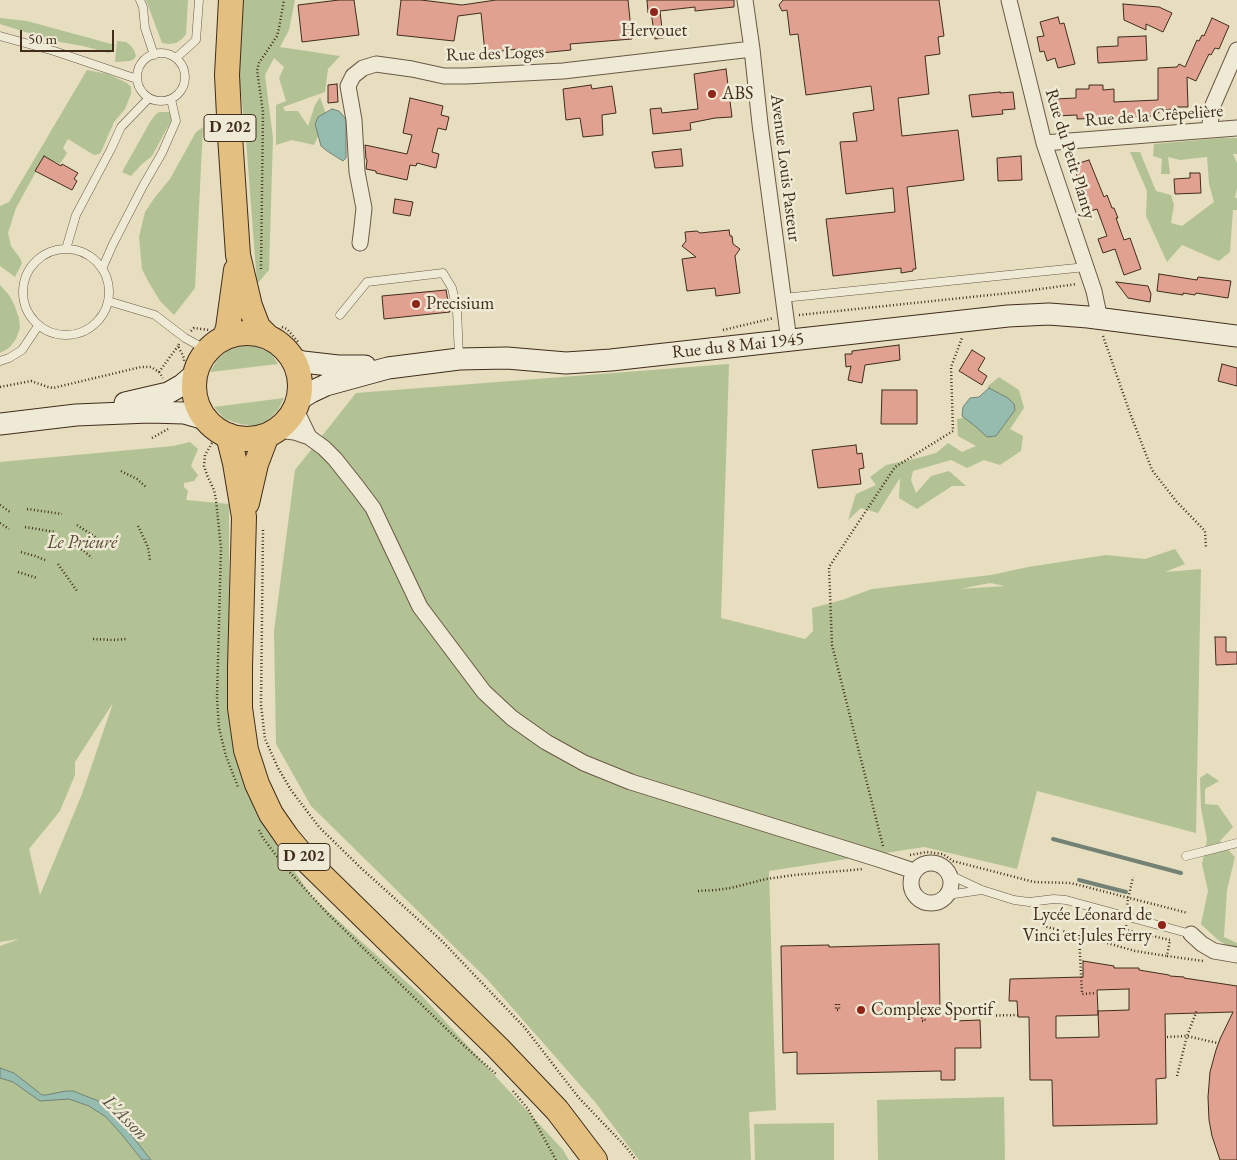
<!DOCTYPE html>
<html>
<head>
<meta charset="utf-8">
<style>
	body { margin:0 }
	#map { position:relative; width:1237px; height:1160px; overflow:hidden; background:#e6debf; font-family:"EB Garamond",serif }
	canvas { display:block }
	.scale { position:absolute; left:20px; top:30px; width:94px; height:22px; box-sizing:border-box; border:2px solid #412c1c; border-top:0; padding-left:6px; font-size:15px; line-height:18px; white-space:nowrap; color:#412c1c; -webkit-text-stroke:4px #efead5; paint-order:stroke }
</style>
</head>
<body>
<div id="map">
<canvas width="1237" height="1160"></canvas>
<div class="scale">50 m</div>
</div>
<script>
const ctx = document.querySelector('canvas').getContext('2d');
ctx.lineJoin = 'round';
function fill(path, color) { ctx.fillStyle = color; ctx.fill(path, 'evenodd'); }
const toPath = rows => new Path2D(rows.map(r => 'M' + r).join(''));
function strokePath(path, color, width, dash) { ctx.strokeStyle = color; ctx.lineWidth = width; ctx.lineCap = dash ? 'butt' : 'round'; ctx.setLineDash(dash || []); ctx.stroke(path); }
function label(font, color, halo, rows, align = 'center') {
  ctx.font = font + ' "EB Garamond",serif'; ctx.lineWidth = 5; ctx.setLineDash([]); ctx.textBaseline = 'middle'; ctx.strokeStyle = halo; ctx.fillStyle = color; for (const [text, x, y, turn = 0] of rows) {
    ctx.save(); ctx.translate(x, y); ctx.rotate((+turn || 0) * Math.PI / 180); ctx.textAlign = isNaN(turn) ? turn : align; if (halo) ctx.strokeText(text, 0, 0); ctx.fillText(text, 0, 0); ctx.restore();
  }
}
fill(toPath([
	[146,0,188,0,186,34,182,39,176,43,169,44,162,43],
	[244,0,295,0,289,30,280,47,340,56,328,69,325,92,283,107,285,111,298,111,308,126,315,105,320,97,327,117,314,145,292,140,276,145,276,105,286,101,279,78,284,67,274,58,265,75,273,138,269,270,257,284,246,139,238,67],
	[0,18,27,21,115,45,109,53,83,46,54,41,0,24],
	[117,41,126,42,130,45,134,50,136,56,134,59,130,61,115,62],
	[87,70,108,74,127,83,131,87,131,94,125,109,114,122,101,152,99,154,94,155,68,139,63,148,67,153,60,164,44,157,16,208,8,233,11,246,20,258,22,263,15,277,0,266,0,206,9,202],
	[159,112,169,112,171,114,171,121,152,156,141,165,131,176,122,172,150,122,155,115],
	[203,127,195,288,174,315,160,301,148,281,142,269,139,237,145,212,155,197,170,179,196,132],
	[1222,138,1237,138,1237,154,1233,154,1237,163,1237,188,1235,198,1237,198,1237,210,1233,210,1230,252,1219,261,1182,245,1167,262,1146,216,1147,191,1130,152,1140,152,1156,191,1171,195,1174,205,1171,223,1182,226,1214,202,1209,184,1207,157,1180,160,1168,157,1170,174,1161,174,1162,159,1153,156,1154,144],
	[0,285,9,295,14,304,19,318,20,328,16,339,9,348,0,353],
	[244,346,256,347,271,353,278,364,210,372,218,359,229,349],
	[729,364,721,618,805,639,813,631,812,608,842,600,872,589,991,575,1028,567,1106,555,1145,559,1175,549,1185,564,1165,572,1201,569,1196,833,1037,791,1017,869,924,847,769,871,776,1110,749,1112,751,1160,639,1160,595,1102,487,979,311,806,276,744,274,631,295,470,356,393],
	[990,583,1005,586,959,589,960,589],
	[999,377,1019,390,1024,408,1010,429,1023,436,1021,451,1000,465,984,460,967,468,951,460,913,471,911,480,916,493,931,476,949,471,966,486,952,486,917,509,899,498,900,478,878,513,861,508,848,520,856,494,876,485,870,477,886,465,914,459,936,453,948,443,962,452,976,446,958,436,957,419,973,416,991,398,988,386],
	[284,398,278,410,268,420,255,426,240,424,225,419,214,407],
	[190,442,198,449,191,466,198,475,194,481,184,483,184,487,188,491,186,500,229,504,229,603,236,755,267,831,312,897,423,997,563,1150,569,1160,0,1160,0,946,19,939,0,942,0,462,173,446],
	[113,703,82,794,40,895,29,849,60,811,75,775,75,762],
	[1207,773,1219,781,1205,789,1205,804,1218,805,1233,827,1220,841,1235,857,1227,890,1224,937,1237,943,1237,947,1231,948,1218,940,1201,924,1208,891,1202,864,1207,840,1201,808,1200,778],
	[1004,1097,1005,1160,878,1160,877,1100],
	[834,1123,834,1160,755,1160,754,1124]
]), '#b3c294');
const water = toPath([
	[332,109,339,111,345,118,346,121,346,158,343,161,327,151,321,146,315,124,318,117,332,109],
	[989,388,1008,398,1014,404,1015,410,996,436,987,437,975,426,962,416,963,407,970,398,979,397,989,388],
	[0,1068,14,1073,42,1095,46,1095,66,1091,73,1091,101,1102,110,1108,151,1160,142,1160,123,1136,106,1117,89,1106,69,1099,40,1101,13,1082,0,1078,0,1068]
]);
fill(water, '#96bcb0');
strokePath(water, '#748275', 1);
strokePath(toPath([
	[1053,839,1181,873],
	[1079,880,1126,892]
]), '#748275', 4);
const building = toPath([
	[339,0,354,0,359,35,302,42,298,5,339,0],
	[401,0,421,0,462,5,496,0,628,0,632,39,570,44,571,50,520,55,518,49,485,53,481,13,458,16,454,41,397,35,401,0],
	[647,0,734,0,734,7,695,11,695,7,660,11,663,38,655,39,651,12,648,13,647,0],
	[783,0,939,0,944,36,938,37,940,54,925,56,929,94,898,98,902,136,958,130,964,180,907,187,916,269,913,269,913,271,901,273,901,268,833,276,826,219,895,212,893,188,846,194,840,142,857,141,853,113,874,110,871,86,806,95,798,34,790,35,787,10,782,11,779,5,783,0],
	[1123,4,1159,7,1172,13,1163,32,1146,24,1146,30,1124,20,1123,4],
	[1058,17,1060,24,1064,23,1075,64,1058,68,1055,58,1047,61,1044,51,1040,52,1037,37,1044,36,1040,22,1058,17],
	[1212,18,1229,26,1219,49,1215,48,1211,55,1209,54,1196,81,1187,77,1188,107,1176,107,1176,109,1159,110,1159,113,1154,113,1154,116,1077,119,1077,115,1055,116,1054,99,1076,98,1076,89,1089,89,1089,85,1103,85,1103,90,1114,89,1114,102,1158,100,1158,68,1177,67,1179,64,1185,67,1197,40,1199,41,1202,35,1204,36,1212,18],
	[1146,36,1147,60,1098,63,1097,47,1118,46,1118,37,1146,36],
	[726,69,732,117,715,118,690,123,691,130,653,134,650,109,661,108,662,113,698,109,694,74,726,69],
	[337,84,338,102,328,103,328,85,337,84],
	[591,85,592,89,612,86,616,113,602,115,603,135,583,137,580,118,566,120,563,89,591,85],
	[1000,92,1000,93,1013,92,1015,109,1002,110,1003,114,972,117,969,95,1000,92],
	[410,98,443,106,441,115,449,117,446,130,438,128,432,152,439,154,436,168,417,163,416,166,410,165,407,180,376,173,376,171,366,169,367,160,366,159,365,145,407,154,412,135,403,133,410,98],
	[681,149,683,166,655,168,652,152,681,149],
	[44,156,61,166,62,164,78,173,74,179,77,181,72,190,35,171,44,156],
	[1021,156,1022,180,998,181,997,158,1021,156],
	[1089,160,1104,197,1107,195,1112,208,1114,208,1118,218,1116,218,1124,240,1130,238,1141,269,1124,275,1115,249,1103,253,1098,239,1107,236,1097,209,1088,212,1078,185,1080,184,1073,165,1089,160],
	[1190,173,1200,173,1201,193,1175,194,1174,179,1190,178,1190,173],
	[395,199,413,202,410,216,393,213,395,199],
	[729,230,730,236,732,236,733,244,740,249,735,256,740,293,716,296,715,288,687,291,682,259,696,257,682,246,686,241,685,232,697,231,700,233,729,230],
	[1159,274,1197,280,1198,277,1231,281,1228,298,1196,293,1195,295,1183,293,1183,295,1157,291,1159,274],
	[1116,282,1148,286,1151,294,1150,302,1128,298,1116,282],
	[446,290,450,312,384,319,382,296,446,290],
	[899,345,900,360,865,365,862,383,848,380,851,366,846,367,845,354,852,354,852,351,899,345],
	[972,350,985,358,978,370,987,376,982,385,959,371,972,350],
	[1222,364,1237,368,1237,386,1218,381,1222,364],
	[882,390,917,390,917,424,881,424,882,390],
	[856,445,857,454,862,453,864,468,859,469,861,484,818,488,812,450,856,445],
	[1215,637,1226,637,1226,652,1237,652,1237,664,1216,665,1215,637],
	[939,944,940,1013,954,1013,954,1021,980,1020,981,1048,955,1048,955,1080,941,1080,941,1071,797,1074,797,1052,783,1053,781,946,829,945,829,947,939,944],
	[1083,961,1114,966,1114,968,1139,968,1139,970,1169,975,1170,976,1184,977,1184,978,1237,986,1237,1160,1220,1160,1212,1136,1209,1120,1208,1097,1210,1072,1216,1050,1220,1039,1233,1012,1165,1014,1166,1078,1156,1079,1157,1124,1053,1126,1052,1080,1030,1080,1029,1017,1018,1017,1017,1001,1009,1001,1010,979,1083,977,1083,961],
	[1129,989,1129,1010,1098,1011,1097,990,1129,989],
	[1098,1011,1099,1037,1056,1038,1056,1016,1098,1015,1098,1011]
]);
fill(building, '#e0a191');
strokePath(building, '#412c1c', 1);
const lane = toPath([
	[140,0,143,7,145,28,154,55],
	[0,36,54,51,137,79],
	'137 77a24 24 0 1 1 48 0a24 24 0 1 1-48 0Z',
	[176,58,196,40,199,0],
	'23 292a43 43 0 1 1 86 0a43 43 0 1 1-86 0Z',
	[66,249,76,215,111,149,121,127,149,98],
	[102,269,113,244,143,186,162,153,176,121,171,99],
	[783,298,1086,267],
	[108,301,155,315,185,338,207,350],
	[340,315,367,282,443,273,452,288,457,310,459,357],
	[0,361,9,358,22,350,38,326],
	[1186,856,1237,843],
	[950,875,982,890,1014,900,1029,902,1054,899,1066,900,1191,934],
	[947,895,982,890]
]);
const street = toPath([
	[745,0,752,49,760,124,789,341],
	[1009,0,1044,143,1094,291,1098,310,1098,317],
	[1209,130,1213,105,1237,50],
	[1044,143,1237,128],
	[360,243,362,227,364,208,357,172,354,120,348,86,353,76,363,68,376,64,412,69,444,76,466,76,563,71,752,49],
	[295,408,309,437],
	[277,430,294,432,309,437,324,448,335,459,358,488,373,508,420,607,484,692,512,718,546,742,584,763,631,782,878,859,914,871],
	'911 883a20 20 0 1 1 40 0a20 20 0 1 1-40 0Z',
	[1191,934,1202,944,1214,951,1237,955]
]);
const secondary = toPath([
	[293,359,303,362,338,366,365,366],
	[298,400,311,392,326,385,388,368,459,359,507,358,566,363,611,360,1008,316,1049,314,1088,317,1237,336],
	[125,403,168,393,182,385,195,374],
	[0,424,76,415,149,412,184,413,205,419]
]);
const primary = toPath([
	[231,0,227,75,230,136,238,255,250,306,258,327,268,337],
	'194 386a53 53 0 1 1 106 0a53 53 0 1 1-106 0Z',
	[225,337,228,328,236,270],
	[228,435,235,463,244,517,240,667,240,708,246,750,257,784,271,814,287,837,307,861,498,1048,557,1110,595,1160],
	[247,503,256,464,267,435]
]);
strokePath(lane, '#6a5845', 9);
strokePath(street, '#6a5845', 17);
strokePath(secondary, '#412c1c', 23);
strokePath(primary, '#412c1c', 26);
strokePath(toPath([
	[261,269,263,112,257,70,259,63,277,36,279,28,284,0],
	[799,315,1019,292,1077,284],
	[282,327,287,329,299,343],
	[723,330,774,318],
	[191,331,194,328,209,330],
	[1103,336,1130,413,1152,470,1176,501,1205,531,1206,548],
	[179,344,178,346,184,358,184,362],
	[159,372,178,346],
	[0,387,31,381,48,387,53,388,141,367,151,367,159,372,163,378],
	[152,438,168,429],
	[212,443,205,455,204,466,207,475,214,490,216,500,221,548,217,698,219,728,226,756,238,787],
	[121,471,137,479,147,488],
	[0,505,10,512],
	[27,509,62,514],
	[0,523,9,529],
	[77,525,104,543],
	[138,526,148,547,150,560],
	[25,527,55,532],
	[263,530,261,705,265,739,278,768,291,790,319,827,362,869,441,940,525,1028,579,1098,626,1147,636,1160],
	[69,542,84,551,92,558],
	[21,552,35,556,45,560],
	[58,564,77,591],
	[18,572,37,578],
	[93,639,113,640,126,639],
	[259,830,263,838,284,866,328,914,460,1042,497,1075],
	[883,846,832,645,829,567,895,467,953,431,951,367,962,338],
	[910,855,927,852,943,854,953,861,1034,882,1071,883,1188,913],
	[698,891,716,890,731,888,766,879,794,875,864,869],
	[1127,908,1128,899,1133,877],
	[1126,925,1126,930,1170,940,1167,956,1203,961],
	[1043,926,1079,935,1135,951,1167,956],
	[1079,935,1082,994,1095,993],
	[836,1004,836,1010,839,1010,839,1003],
	[969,1008,969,1016,1018,1015],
	[922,1014,922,1021,925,1021,924,1015],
	[1167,1037,1187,1036,1217,1043],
	[1177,1076,1187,1036,1197,1010],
	[513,1091,528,1109,556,1160]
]), '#412c1c', 2.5, [1, 2.5]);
strokePath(lane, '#efead5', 8);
strokePath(street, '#efead5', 15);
strokePath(secondary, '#efead5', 21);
strokePath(primary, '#e3bf80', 24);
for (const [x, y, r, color] of [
	[654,12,5,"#8f2418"],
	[712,94,5,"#8f2418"],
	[416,304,5,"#8f2418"],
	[1162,925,5,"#8f2418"],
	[861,1010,5,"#8f2418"]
]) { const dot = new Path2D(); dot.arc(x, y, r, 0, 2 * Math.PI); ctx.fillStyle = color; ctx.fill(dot); strokePath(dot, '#efead5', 2); }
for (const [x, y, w] of [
	[230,128,52],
	[304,857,52]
]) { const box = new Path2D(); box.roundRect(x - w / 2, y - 13.5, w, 27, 4); ctx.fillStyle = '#efead5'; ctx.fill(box); strokePath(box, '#412c1c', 1); }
label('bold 16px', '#412c1c', null, [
	["D 202",230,128],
	["D 202",304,857]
]);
label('18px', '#412c1c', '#efead5', [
	["Hervouet",654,31,"center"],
	["ABS",722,94],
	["Precisium",426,304],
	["Lycée Léonard de",1152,915,"right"],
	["Vinci et Jules Ferry",1152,936,"right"],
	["Complexe Sportif",871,1010]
], 'left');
label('18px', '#412c1c', '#efead5', [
	["Rue des Loges",495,54,-2],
	["Rue de la Crêpelière",1154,116,-4],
	["Rue du Petit Planty",1070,154,73],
	["Avenue Louis Pasteur",785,168,83],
	["Rue du 8 Mai 1945",738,346,-6]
]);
label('italic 18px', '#584a34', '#efead5', [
	["Le Prieuré",82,543]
]);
label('italic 19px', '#565041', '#efead5', [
	["L'Asson",125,1118,45]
]);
</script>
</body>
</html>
